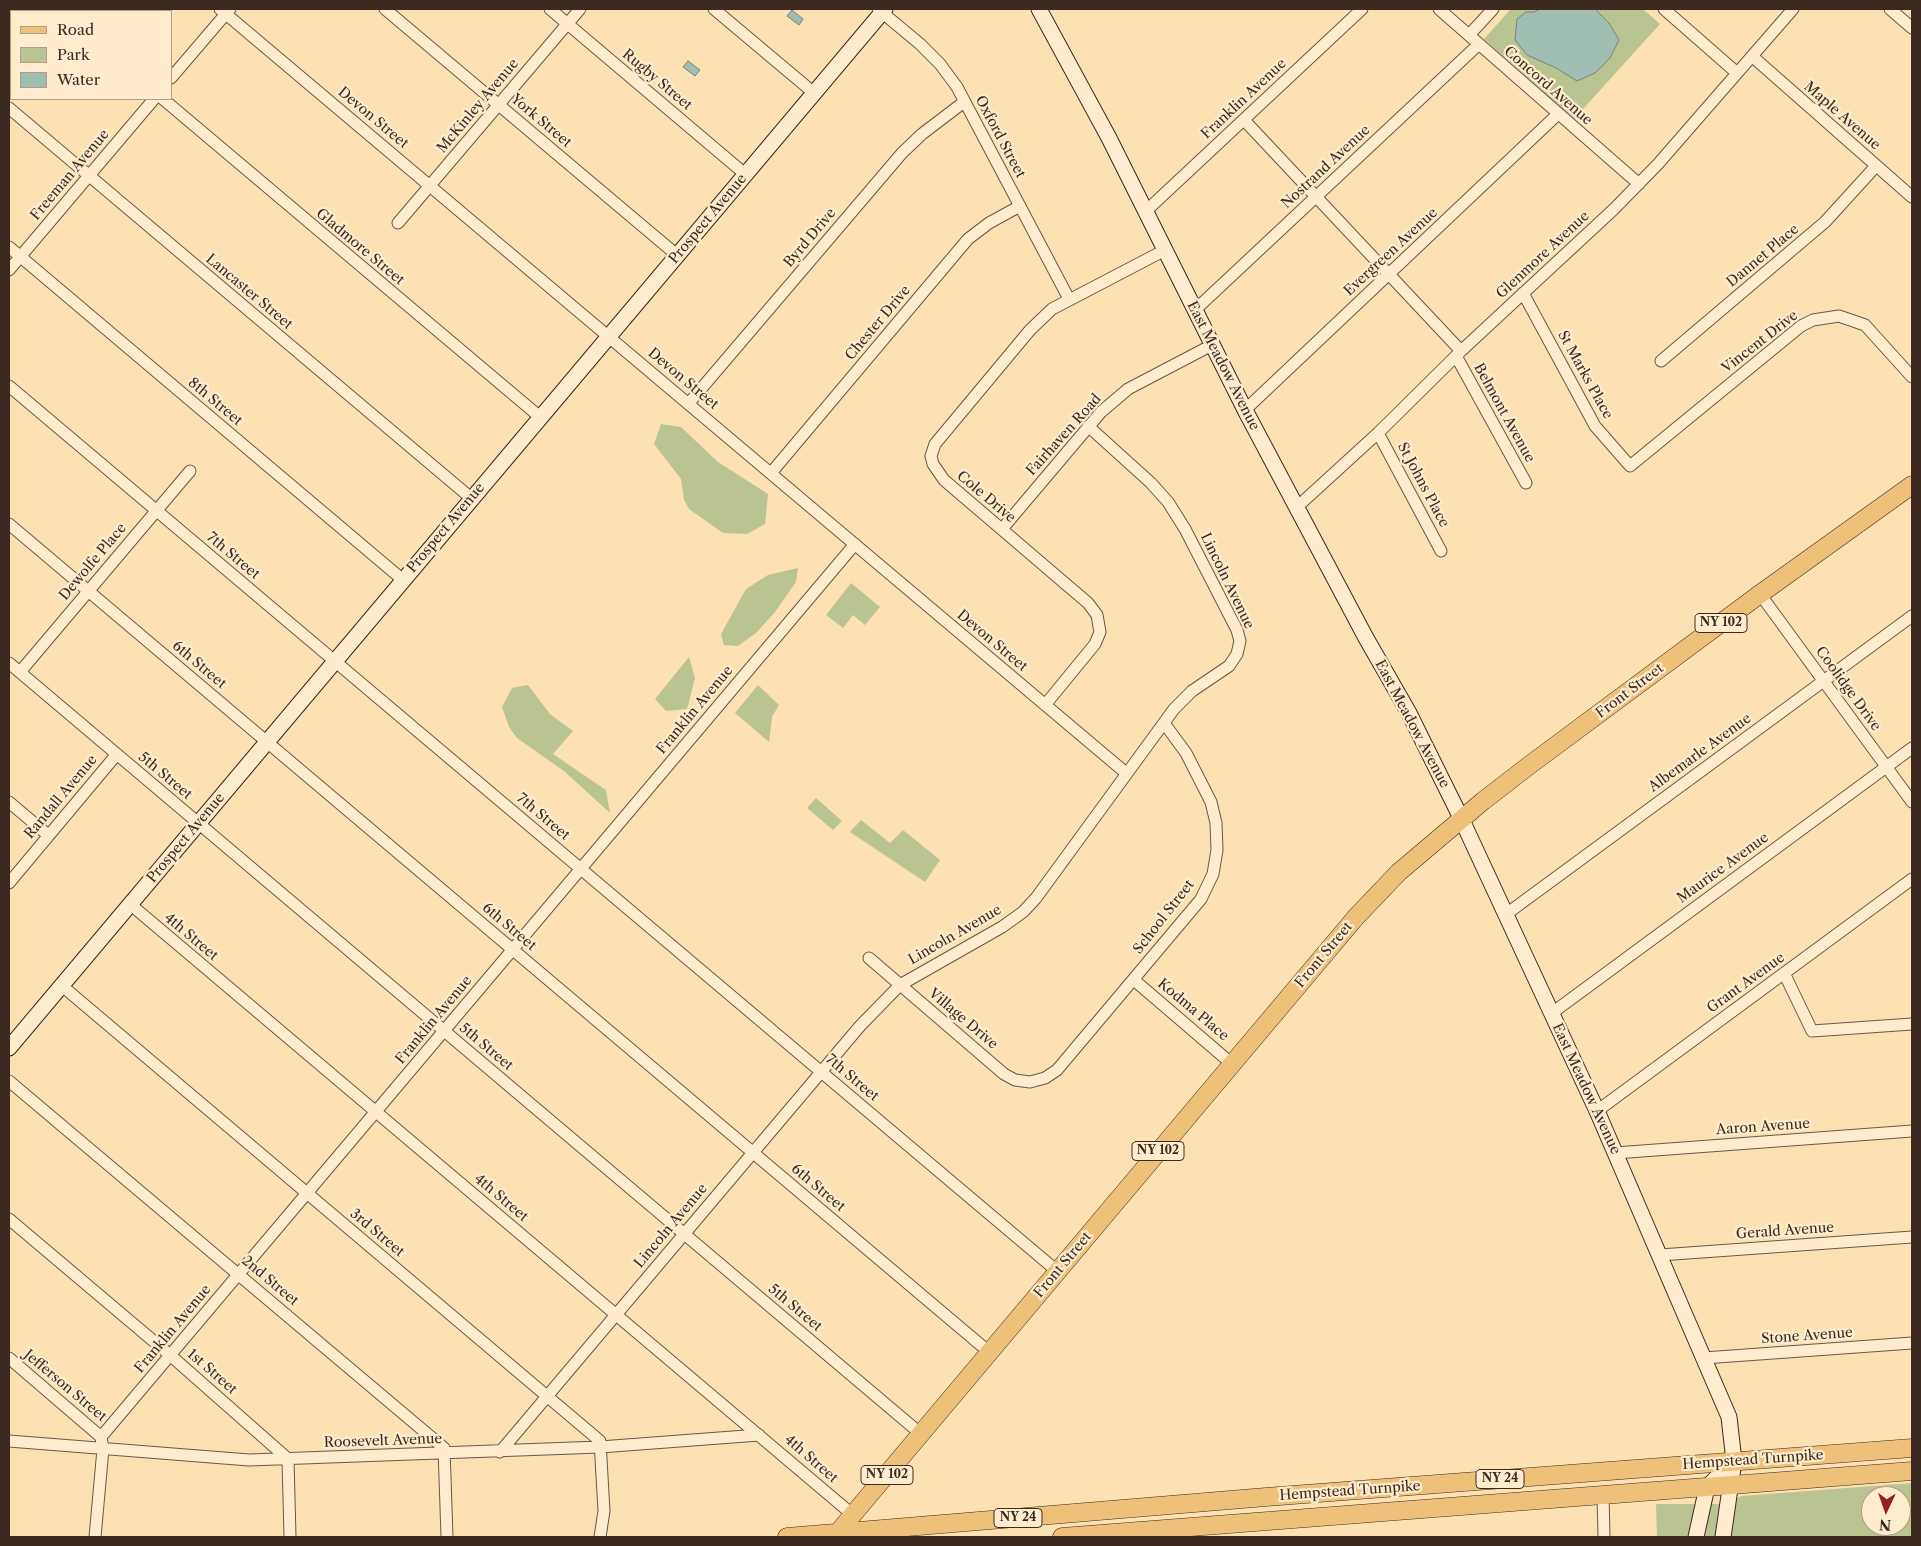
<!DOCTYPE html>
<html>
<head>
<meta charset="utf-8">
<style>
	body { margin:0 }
	#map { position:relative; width:1921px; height:1546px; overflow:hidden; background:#fde1b2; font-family:"Libre Caslon Text",serif }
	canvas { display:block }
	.frame { position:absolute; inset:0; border:10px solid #3c2a21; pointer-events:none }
	.legend { position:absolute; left:10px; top:10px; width:162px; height:90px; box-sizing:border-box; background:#feeccd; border:1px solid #b09e88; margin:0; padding:6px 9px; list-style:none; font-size:15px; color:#3c2a21 }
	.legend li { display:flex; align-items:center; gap:10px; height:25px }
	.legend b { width:25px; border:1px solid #b09e88 }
	.north { position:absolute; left:1861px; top:1486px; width:50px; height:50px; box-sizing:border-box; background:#feeccd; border:1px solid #b09e88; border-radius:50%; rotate:183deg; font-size:14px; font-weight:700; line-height:20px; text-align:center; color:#3c2a21 }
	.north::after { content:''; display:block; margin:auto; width:18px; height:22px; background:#8f2418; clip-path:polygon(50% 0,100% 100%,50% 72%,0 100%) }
</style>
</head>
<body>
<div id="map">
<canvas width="1921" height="1546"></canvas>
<div class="frame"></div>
<ul class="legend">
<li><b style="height:6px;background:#eec079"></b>Road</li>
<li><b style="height:14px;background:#b9c491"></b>Park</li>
<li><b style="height:14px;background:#9fbdb1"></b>Water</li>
</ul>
<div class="north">N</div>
</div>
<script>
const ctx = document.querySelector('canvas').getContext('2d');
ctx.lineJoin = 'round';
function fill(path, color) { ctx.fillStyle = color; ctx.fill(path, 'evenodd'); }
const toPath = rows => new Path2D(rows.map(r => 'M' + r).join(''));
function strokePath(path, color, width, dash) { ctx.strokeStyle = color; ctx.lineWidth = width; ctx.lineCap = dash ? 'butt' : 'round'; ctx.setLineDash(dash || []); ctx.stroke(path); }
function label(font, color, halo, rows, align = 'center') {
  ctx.font = font + ' "Libre Caslon Text",serif'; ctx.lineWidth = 4.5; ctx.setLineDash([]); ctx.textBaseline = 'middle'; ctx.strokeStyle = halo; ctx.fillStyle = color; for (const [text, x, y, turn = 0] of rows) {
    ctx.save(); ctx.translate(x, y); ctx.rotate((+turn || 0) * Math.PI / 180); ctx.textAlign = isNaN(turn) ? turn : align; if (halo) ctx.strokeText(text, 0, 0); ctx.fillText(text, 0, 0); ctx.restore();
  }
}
fill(toPath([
	[1511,9,1643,9,1660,24,1574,119,1484,39],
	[661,424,681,427,718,462,768,494,765,524,747,534,723,533,689,509,684,500,681,479,654,444],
	[798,568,796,582,775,612,756,633,738,646,724,645,721,634,746,589,768,575],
	[851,583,880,607,865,625,853,615,843,628,826,615],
	[689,657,695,678,687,709,666,711,655,699],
	[528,685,550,714,573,731,553,754,606,790,610,813,564,771,517,738,509,727,502,707,512,688],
	[758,685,779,705,772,717,769,742,735,713],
	[816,798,842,821,833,830,807,808],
	[861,820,890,843,903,830,940,860,925,882,850,832],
	[1912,1483,1912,1537,1657,1537,1656,1504,1720,1504,1742,1496],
	[1871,1496,1901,1496,1901,1526,1871,1526]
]), '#b9c491');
const water = toPath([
	[1540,9,1595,9,1609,23,1619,40,1610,58,1595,73,1577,81,1556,68,1527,55,1515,40,1517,19,1526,12,1534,12,1540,9],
	[792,10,803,19,799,25,787,16,792,10],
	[688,61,700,70,695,76,683,67,688,61]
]);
fill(water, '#9fbdb1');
strokePath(water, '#778277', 1);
const street = toPath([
	[56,9,59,11],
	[220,9,1126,773],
	[385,9,678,256],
	[550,9,745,174],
	[714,9,814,93],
	[878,9,920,44,940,64,957,87,1069,299],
	[1439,9,1639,184],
	[1664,9,1737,73],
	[1890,9,1912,28],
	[1470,34,1493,9],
	[1753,57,1912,197],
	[171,78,230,9],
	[163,99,540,417],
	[9,108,471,498],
	[1244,120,1461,351],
	[1146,211,1362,9],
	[398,223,580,9],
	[9,247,403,580],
	[9,270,154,99],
	[1523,293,1595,426,1630,466,1801,326,1813,320,1839,316,1865,325,1912,377],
	[1195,310,1478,45],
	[1456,356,1526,483],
	[1661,361,1825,222,1876,166],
	[9,386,1057,1271],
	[689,403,902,153,922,134,964,102],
	[1245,410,1558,114],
	[1378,433,1441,551],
	[771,473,968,239,989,223,1020,206],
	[1297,507,1378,433,1461,351,1614,209,1658,164,1793,9],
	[9,524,989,1352],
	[1002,529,1101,412,1128,389,1212,345],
	[1760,594,1912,802],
	[9,663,921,1434],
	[20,672,190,471],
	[1045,705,1095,644,1100,632,1097,615,1088,603,944,480,933,464,931,456,935,444,1030,330,1052,309,1165,250],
	[9,802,48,835],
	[9,883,117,754],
	[130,904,853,1515],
	[1505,915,1912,616],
	[869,958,1004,1074,1015,1080,1030,1082,1045,1078,1057,1070,1201,899,1213,874,1217,850,1216,823,1211,802,1186,753,1164,723],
	[1784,973,1812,1031,1912,1024],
	[1134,980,1232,1064],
	[61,985,600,1441,604,1511,600,1537],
	[1552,1013,1912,748],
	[9,1081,444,1448,447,1537],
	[1597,1111,1912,879],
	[1615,1153,1912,1131],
	[9,1219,170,1355,288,1459,290,1537],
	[1660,1255,1912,1237],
	[9,1358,101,1437],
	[1704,1358,1912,1343],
	[9,1441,249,1460,600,1447,759,1435],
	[500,1452,860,1026,900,985,1002,927,1023,912,1036,898,1174,709,1192,691,1229,666,1237,654,1240,641,1237,630,1185,529,1168,502,1151,483,1088,426],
	[1603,1495,1604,1537],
	[95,1537,103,1449,101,1437,855,544]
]);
const secondary = toPath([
	[1039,9,1109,138,1245,410,1366,638,1409,713,1461,818,1597,1111,1729,1417,1734,1461,1723,1537],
	[9,1048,885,9],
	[1696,1537,1707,1487,1734,1461]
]);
const primary = toPath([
	[787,1537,1266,1497,1912,1448],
	[834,1537,1356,917,1399,872,1483,801,1531,764,1760,594,1912,485],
	[1062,1537,1912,1471]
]);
strokePath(street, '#6c5845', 13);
strokePath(secondary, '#3c2a21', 17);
strokePath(primary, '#3c2a21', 19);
strokePath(street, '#feeccd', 11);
strokePath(secondary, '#feeccd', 15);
strokePath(primary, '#eec079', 18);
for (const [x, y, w] of [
	[1721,623,52],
	[1158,1151,52],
	[887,1475,52],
	[1500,1479,48],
	[1018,1518,48]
]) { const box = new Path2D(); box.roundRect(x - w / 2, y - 9.5, w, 19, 4); ctx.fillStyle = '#feeccd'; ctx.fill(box); strokePath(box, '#3c2a21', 1); }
label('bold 12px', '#3c2a21', null, [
	["NY 102",1721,623],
	["NY 102",1158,1151],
	["NY 102",887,1475],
	["NY 24",1500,1479],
	["NY 24",1018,1518]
]);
label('14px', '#3c2a21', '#feeccd', [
	["Rugby Street",657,80,40],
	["Concord Avenue",1548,86,41],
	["Franklin Avenue",1244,99,-43],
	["McKinley Avenue",478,106,-50],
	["Maple Avenue",1842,116,41],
	["Devon Street",373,118,40],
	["York Street",541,121,40],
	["Oxford Street",1000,137,62],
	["Nostrand Avenue",1326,167,-43],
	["Freeman Avenue",70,175,-50],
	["Prospect Avenue",708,219,-50],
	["Byrd Drive",810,238,-50],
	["Gladmore Street",360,247,40],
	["Evergreen Avenue",1391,252,-43],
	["Glenmore Avenue",1543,255,-43],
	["Dannet Place",1763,256,-40],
	["Lancaster Street",249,292,40],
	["Chester Drive",878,323,-50],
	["Vincent Drive",1760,342,-38],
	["East Meadow Avenue",1223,366,63],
	["St Marks Place",1585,375,61],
	["Devon Street",683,379,40],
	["8th Street",215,402,40],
	["Belmont Avenue",1504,413,61],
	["Fairhaven Road",1064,435,-48],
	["St Johns Place",1423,485,62],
	["Cole Drive",986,497,40],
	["Prospect Avenue",446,528,-50],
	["7th Street",233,556,40],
	["Dewolfe Place",93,562,-50],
	["Lincoln Avenue",1227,581,64],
	["Devon Street",992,641,40],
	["6th Street",199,665,40],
	["Coolidge Drive",1848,689,54],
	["Front Street",1630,691,-37],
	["Franklin Avenue",695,710,-50],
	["East Meadow Avenue",1412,724,62],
	["Albemarle Avenue",1700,753,-36],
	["5th Street",165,776,40],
	["Randall Avenue",61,797,-50],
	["7th Street",543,817,40],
	["Prospect Avenue",186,838,-50],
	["Maurice Avenue",1723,868,-36],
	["School Street",1164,917,-52],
	["6th Street",509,927,40],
	["Lincoln Avenue",955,935,-30],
	["4th Street",191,937,40],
	["Front Street",1324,955,-50],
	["Grant Avenue",1746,983,-36],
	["Kodma Place",1193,1010,40],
	["Village Drive",963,1019,40],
	["Franklin Avenue",434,1020,-50],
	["5th Street",486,1047,40],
	["7th Street",852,1078,40],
	["East Meadow Avenue",1586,1089,65],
	["Aaron Avenue",1763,1127,-4],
	["6th Street",818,1188,40],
	["4th Street",501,1198,40],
	["Lincoln Avenue",671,1226,-50],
	["Gerald Avenue",1785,1231,-4],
	["3rd Street",377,1233,40],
	["Front Street",1063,1265,-50],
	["2nd Street",270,1281,40],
	["5th Street",795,1308,40],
	["Franklin Avenue",173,1329,-50],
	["Stone Avenue",1807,1336,-4],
	["1st Street",212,1372,41],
	["Jefferson Street",65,1386,40],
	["Roosevelt Avenue",383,1441,-2],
	["4th Street",811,1459,41],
	["Hempstead Turnpike",1753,1460,-4],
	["Hempstead Turnpike",1350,1491,-4]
]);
</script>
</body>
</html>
